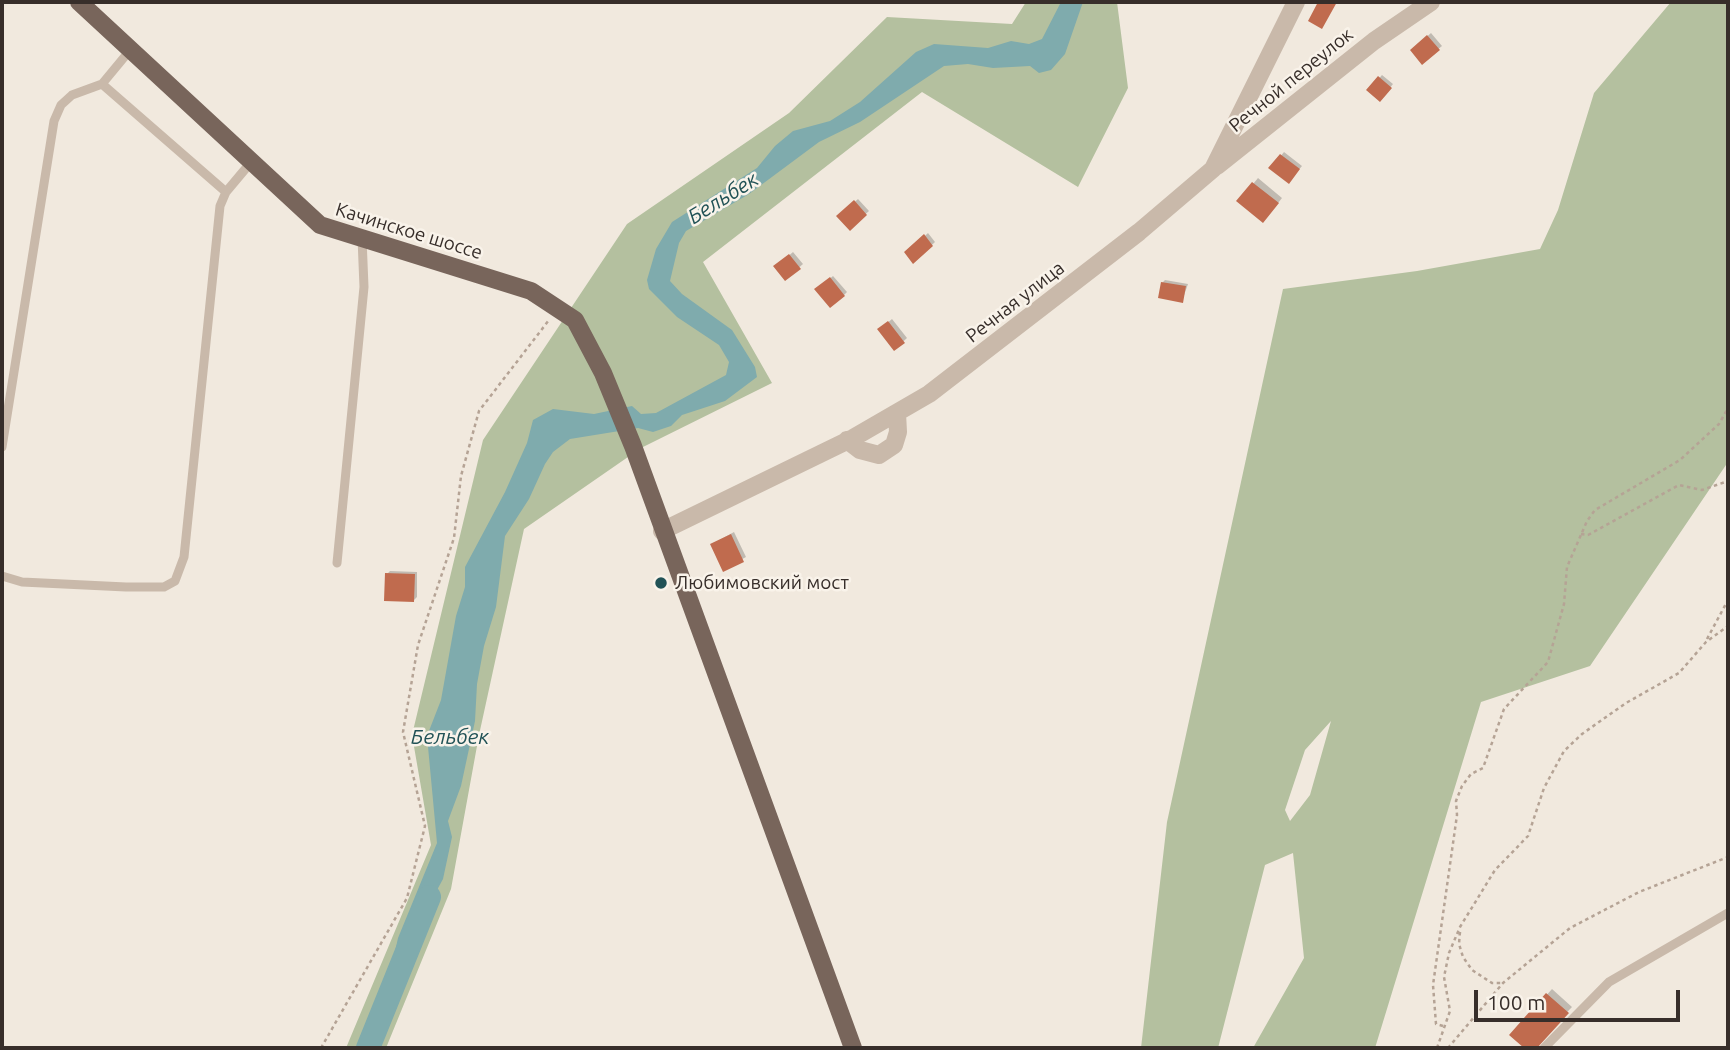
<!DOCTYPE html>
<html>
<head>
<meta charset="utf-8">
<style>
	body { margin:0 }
	#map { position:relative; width:1730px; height:1050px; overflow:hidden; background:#f1e9de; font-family:Ubuntu,sans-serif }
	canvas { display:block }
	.frame { position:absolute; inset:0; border:4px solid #372e2a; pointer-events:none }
	.scale { position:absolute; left:1474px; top:990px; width:206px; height:32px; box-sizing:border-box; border:4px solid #372e2a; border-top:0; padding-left:9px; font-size:21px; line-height:24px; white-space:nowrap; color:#372e2a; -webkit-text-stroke:5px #f9f3ea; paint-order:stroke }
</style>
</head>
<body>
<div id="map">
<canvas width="1730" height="1050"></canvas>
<div class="frame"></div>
<div class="scale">100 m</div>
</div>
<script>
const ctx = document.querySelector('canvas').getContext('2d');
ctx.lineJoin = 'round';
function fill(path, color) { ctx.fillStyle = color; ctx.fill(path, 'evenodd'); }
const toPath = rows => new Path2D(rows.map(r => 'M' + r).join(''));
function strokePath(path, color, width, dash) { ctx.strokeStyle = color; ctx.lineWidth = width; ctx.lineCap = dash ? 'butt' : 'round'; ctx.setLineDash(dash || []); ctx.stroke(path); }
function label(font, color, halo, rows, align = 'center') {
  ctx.font = font + ' Ubuntu,sans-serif'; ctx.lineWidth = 5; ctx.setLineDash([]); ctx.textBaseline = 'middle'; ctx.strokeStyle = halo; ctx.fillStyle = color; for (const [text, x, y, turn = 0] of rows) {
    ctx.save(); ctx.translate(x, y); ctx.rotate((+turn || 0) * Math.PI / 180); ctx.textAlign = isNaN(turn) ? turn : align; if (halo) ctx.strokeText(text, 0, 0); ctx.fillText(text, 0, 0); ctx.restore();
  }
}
fill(toPath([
	[1026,2,1117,2,1128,88,1078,187,922,92,703,262,772,383,641,448,524,529,479,735,451,889,386,1048,346,1048,431,845,412,735,483,440,627,224,789,113,887,17,1012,24],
	[1671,2,1728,2,1728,462,1590,666,1481,702,1375,1048,1253,1048,1304,958,1293,853,1265,865,1218,1048,1141,1048,1167,822,1283,289,1417,271,1540,249,1558,210,1594,93],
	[1331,721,1310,795,1290,821,1285,810,1305,750]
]), '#b4c09f');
fill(toPath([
	[1061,2,1083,2,1065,54,1051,70,1039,73,1030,66,993,68,968,64,944,66,860,122,819,142,749,194,686,231,679,243,670,281,682,294,732,330,755,367,757,377,725,401,682,415,671,426,653,432,638,428,570,439,553,452,545,464,529,499,505,536,496,607,484,646,477,684,475,721,461,786,448,821,452,837,443,879,418,925,372,1048,357,1048,390,974,398,938,437,843,427,736,441,700,456,616,465,587,465,567,505,492,527,443,533,420,553,409,594,414,632,406,641,414,656,413,726,375,729,362,719,345,677,317,649,289,647,280,656,249,672,222,757,168,775,146,793,131,830,121,860,102,916,52,934,44,988,48,1011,41,1029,44,1042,39]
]), '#7fabad');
fill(toPath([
	[1431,33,1442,46,1422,62,1412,50],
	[1382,75,1393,84,1380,100,1369,90],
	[1284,152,1302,166,1291,179,1271,168],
	[1258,178,1282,198,1268,216,1239,201],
	[858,199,869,211,850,228,839,216],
	[928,233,935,242,914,262,907,253],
	[793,252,803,264,786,279,776,267],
	[833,276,847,292,844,295,817,290],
	[1165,280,1188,284,1182,301,1162,283],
	[892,319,907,338,895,349,879,330],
	[734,532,746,557,724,569,712,544],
	[390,571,417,572,417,597,414,600,387,574],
	[1552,989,1572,1007,1544,1036,1537,1048,1526,1048,1511,1035]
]), '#0003');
strokePath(toPath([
	[368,1048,429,897]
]), '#7fabad', 24);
fill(toPath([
	[1318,2,1337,2,1322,29,1308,21],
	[1427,35,1440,50,1422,65,1410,50],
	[1378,76,1392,88,1380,102,1366,90],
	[1280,154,1300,169,1289,184,1268,168],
	[1252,182,1279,203,1263,223,1236,201],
	[854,200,867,215,850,231,836,216],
	[924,234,933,246,913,264,904,252],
	[789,254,801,269,785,281,773,266],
	[830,277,845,296,830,308,814,289],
	[1161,282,1186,286,1183,303,1158,298],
	[888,321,905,343,894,351,877,329],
	[731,534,744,562,723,572,710,544],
	[385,573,415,574,414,602,384,601],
	[1546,993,1569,1013,1537,1048,1524,1048,1509,1035]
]), '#c06b4e');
strokePath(toPath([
	[1581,534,1588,535,1679,485,1702,490,1728,481],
	[1707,639,1728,600],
	[1460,932,1459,944,1463,957,1472,970,1492,983,1503,983],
	[1443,1026,1436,1024,1433,985,1457,815,1456,801,1462,786,1471,774,1483,768,1504,709,1548,662,1564,604,1567,567,1587,521,1595,510,1680,460,1719,424,1728,408],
	[321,1048,407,898,425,826,403,732,418,645,454,538,461,476,479,411,549,320],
	[1437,1048,1450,1011,1444,977,1449,953,1460,927,1495,870,1528,836,1544,788,1564,751,1582,734,1626,703,1679,673,1706,642,1728,626],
	[1448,1048,1503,983,1570,928,1639,892,1728,857]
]), '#b5a395', 2.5, [3.5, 3.5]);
strokePath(toPath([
	[102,84,226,192],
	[2,447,54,121,61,105,72,95,102,84,131,49],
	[337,563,364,287,362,238],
	[2,576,22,582,126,587,164,587,175,581,184,557,220,206,226,192,252,161],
	[1544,1048,1609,982,1728,913]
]), '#c9b9aa', 9);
strokePath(toPath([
	[1217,166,1374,41,1431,2],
	[847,440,860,450,879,455,894,445,898,432,897,413],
	[662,531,853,438,929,394,1139,232,1213,169,1296,2]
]), '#c9b9aa', 18);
strokePath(toPath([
	[79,2,320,225,531,291,575,320,603,373,633,446,853,1048]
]), '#78655b', 18);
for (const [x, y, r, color] of [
	[661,583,7,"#215256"]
]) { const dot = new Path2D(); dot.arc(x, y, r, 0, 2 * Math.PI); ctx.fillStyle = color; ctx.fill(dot); strokePath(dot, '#f9f3ea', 2.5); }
label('19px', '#372e2a', '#f9f3ea', [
	["Речной переулок",1291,80,-39],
	["Качинское шоссе",409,231,17],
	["Речная улица",1015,302,-38]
]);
label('19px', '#372e2a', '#f9f3ea', [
	["Любимовский мост",675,583]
], 'left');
label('italic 21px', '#215256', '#f9f3ea', [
	["Бельбек",723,198,-32],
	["Бельбек",450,737]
]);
</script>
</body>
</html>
